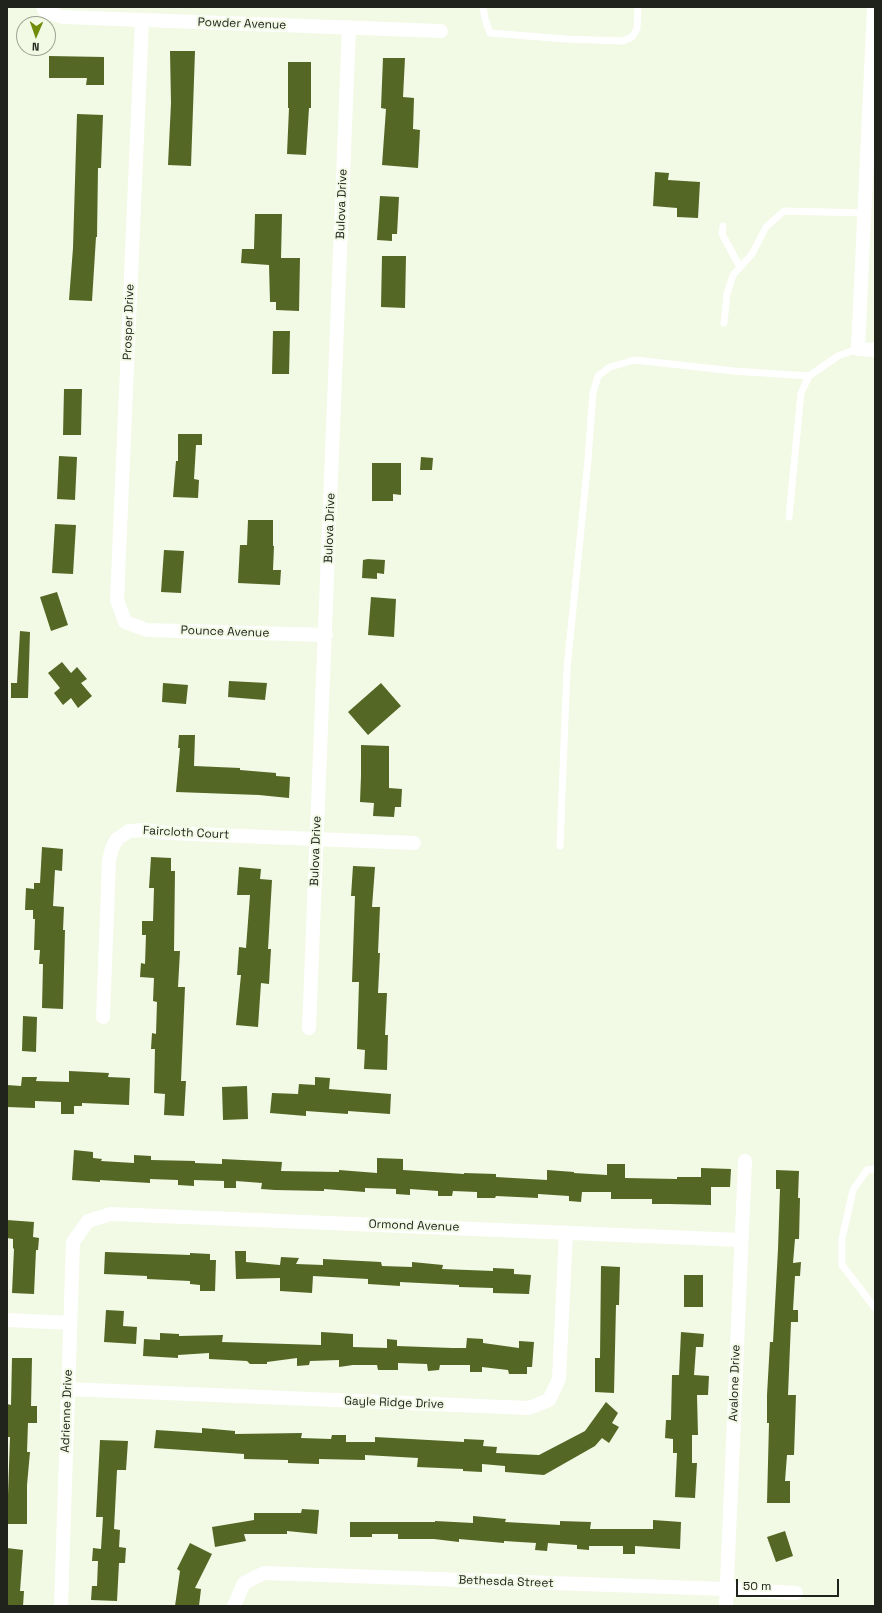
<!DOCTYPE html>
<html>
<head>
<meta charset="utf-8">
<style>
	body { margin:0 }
	#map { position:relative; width:882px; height:1613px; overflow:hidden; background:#f2f9e5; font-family:"Space Grotesk",sans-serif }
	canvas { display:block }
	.frame { position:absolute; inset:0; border:8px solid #20231c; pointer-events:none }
	.north { position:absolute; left:16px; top:16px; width:40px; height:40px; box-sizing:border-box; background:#f2f9e5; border:1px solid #9ea395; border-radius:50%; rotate:182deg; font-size:11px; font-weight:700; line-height:16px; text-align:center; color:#20231c }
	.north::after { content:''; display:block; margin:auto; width:14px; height:18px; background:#6f8d0b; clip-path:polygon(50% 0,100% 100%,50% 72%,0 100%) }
	.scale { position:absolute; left:736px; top:1579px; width:103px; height:18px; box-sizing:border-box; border:2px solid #20231c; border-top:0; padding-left:5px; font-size:12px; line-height:14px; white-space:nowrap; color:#20231c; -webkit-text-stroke:3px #f2f9e5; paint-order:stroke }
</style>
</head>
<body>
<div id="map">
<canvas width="882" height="1613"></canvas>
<div class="frame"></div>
<div class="north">N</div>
<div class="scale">50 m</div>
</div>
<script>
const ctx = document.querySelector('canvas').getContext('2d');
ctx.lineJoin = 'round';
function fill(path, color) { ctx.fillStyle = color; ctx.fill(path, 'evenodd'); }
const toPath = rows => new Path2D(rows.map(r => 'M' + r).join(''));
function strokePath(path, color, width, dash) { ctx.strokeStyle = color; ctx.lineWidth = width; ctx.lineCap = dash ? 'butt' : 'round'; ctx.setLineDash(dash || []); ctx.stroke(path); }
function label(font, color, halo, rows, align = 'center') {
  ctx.font = font + ' "Space Grotesk",sans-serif'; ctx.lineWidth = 4; ctx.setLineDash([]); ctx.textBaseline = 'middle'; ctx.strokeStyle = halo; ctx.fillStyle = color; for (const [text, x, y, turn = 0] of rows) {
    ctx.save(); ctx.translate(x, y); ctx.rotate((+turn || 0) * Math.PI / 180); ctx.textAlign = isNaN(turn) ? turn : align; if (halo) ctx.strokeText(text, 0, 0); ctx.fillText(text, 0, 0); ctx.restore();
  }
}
fill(toPath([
	[170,51,195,51,191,166,168,165,171,103],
	[49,56,104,57,104,85,86,85,87,78,49,78],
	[383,58,405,58,403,97,414,98,413,129,420,130,418,168,382,165,386,109,381,108],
	[288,62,311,62,311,108,309,108,306,155,287,154,289,108,288,108],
	[77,114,103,115,101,168,98,168,97,237,96,237,92,301,69,300,73,248],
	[655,172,669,173,668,180,700,182,698,218,677,217,677,208,653,206],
	[380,196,399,197,397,234,392,234,392,241,377,240],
	[255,214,282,214,281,258,300,258,299,311,276,310,276,302,270,302,269,265,241,263,242,249,254,249],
	[382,256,406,256,405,308,381,307],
	[273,331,290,331,289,374,272,374],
	[64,389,82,389,81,435,63,435],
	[178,434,202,434,202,445,196,445,194,479,199,480,198,498,173,497,176,461,178,461],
	[59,456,77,457,75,500,57,499],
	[421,457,433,458,432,470,420,470],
	[372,463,401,463,401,495,393,494,393,501,372,501],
	[248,520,273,520,273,546,274,546,273,570,281,570,280,585,238,583,240,545,247,545],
	[55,524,76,525,73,574,52,573],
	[164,550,184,551,181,593,161,592],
	[368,559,385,560,384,574,377,573,377,579,362,578,363,560],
	[57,592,68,625,51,631,40,597],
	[371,597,396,599,394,637,368,635],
	[20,631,30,632,28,698,11,698,11,683,17,683],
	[62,662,71,673,77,667,87,679,81,683,92,696,78,708,71,698,63,705,54,693,60,688,48,673],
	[229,681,267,683,265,700,228,697],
	[163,683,188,685,186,704,162,702],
	[381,683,401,706,368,735,348,712],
	[179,735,195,735,194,766,240,768,240,770,276,773,276,776,290,777,289,798,259,795,176,792,180,748,178,748],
	[361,745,389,746,389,788,402,789,401,807,395,807,394,817,373,816,374,803,360,802,361,776],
	[42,847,63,849,62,871,55,870,53,906,64,907,63,930,65,930,63,1009,42,1008,43,964,39,964,40,950,34,950,35,919,33,919,33,910,25,910,26,888,34,889,34,883,40,883],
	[151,857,171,858,171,871,175,871,174,951,180,951,178,987,185,987,181,1081,186,1081,184,1116,164,1115,165,1094,154,1093,155,1049,151,1049,152,1033,156,1034,157,1002,153,1001,154,978,140,977,141,963,145,964,146,935,142,935,142,921,153,921,154,888,149,888],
	[353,866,375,867,372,907,380,907,378,953,380,953,378,993,387,993,385,1035,388,1035,387,1070,364,1069,365,1050,357,1049,359,982,352,982,355,896,351,896],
	[239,867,261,869,260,879,272,880,268,949,271,949,269,984,261,983,258,1027,236,1025,241,975,237,975,239,947,246,948,250,895,237,895],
	[23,1016,37,1017,36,1052,22,1051],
	[69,1071,109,1073,108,1077,130,1078,129,1105,82,1103,82,1106,74,1106,74,1114,61,1114,61,1102,35,1101,35,1108,7,1107,7,1085,21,1086,22,1077,37,1077,36,1081,69,1082],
	[315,1077,330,1078,329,1089,391,1094,390,1114,348,1111,348,1114,306,1111,306,1116,270,1113,272,1093,298,1094,299,1084,315,1085],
	[247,1086,248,1119,223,1120,222,1087],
	[74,1150,93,1152,93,1158,102,1159,101,1161,134,1163,134,1155,151,1156,151,1160,195,1161,195,1163,222,1164,222,1159,282,1162,281,1171,339,1172,339,1170,377,1173,377,1158,403,1159,403,1170,464,1174,464,1173,496,1174,496,1177,547,1180,547,1170,574,1172,574,1173,607,1175,607,1164,625,1164,625,1178,677,1179,677,1177,701,1177,701,1168,731,1169,730,1187,711,1187,711,1205,669,1204,652,1204,652,1199,611,1199,611,1192,582,1192,581,1202,569,1201,569,1196,538,1194,538,1198,496,1196,495,1198,477,1198,477,1192,453,1191,452,1196,438,1196,438,1191,410,1189,410,1195,396,1194,396,1189,365,1188,365,1192,324,1189,324,1191,275,1190,261,1189,262,1183,236,1181,236,1188,224,1188,224,1181,194,1180,194,1186,178,1185,178,1180,150,1179,150,1183,100,1180,100,1182,72,1180],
	[776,1170,799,1171,798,1198,800,1198,799,1239,795,1239,793,1263,801,1262,800,1276,795,1276,793,1310,798,1310,798,1322,791,1322,788,1395,796,1395,794,1455,787,1455,785,1481,790,1481,790,1503,767,1503,769,1423,767,1423,767,1395,770,1342,773,1342,778,1249,780,1189,776,1189],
	[7,1220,34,1222,33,1237,39,1238,38,1250,36,1250,34,1294,12,1293,14,1249,13,1248,13,1239,7,1238],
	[235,1251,246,1251,246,1262,280,1265,281,1257,299,1258,296,1264,323,1265,323,1259,381,1262,382,1266,412,1267,412,1262,443,1265,442,1269,493,1271,493,1268,514,1269,514,1274,531,1275,529,1294,493,1293,493,1288,459,1287,459,1285,400,1282,400,1286,368,1284,368,1279,313,1276,312,1293,280,1291,280,1278,236,1279],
	[105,1252,190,1255,190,1253,210,1254,210,1260,216,1260,215,1291,200,1291,200,1285,190,1284,190,1281,147,1279,147,1276,104,1274],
	[601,1266,620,1267,619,1305,616,1305,614,1393,595,1392,595,1358,600,1358],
	[684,1275,703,1275,703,1307,684,1307],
	[106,1310,124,1311,123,1326,137,1327,136,1344,104,1342],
	[321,1332,353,1334,353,1347,387,1348,387,1339,397,1340,397,1346,452,1348,466,1348,467,1338,483,1339,483,1343,519,1348,519,1341,534,1342,532,1367,527,1367,527,1374,509,1374,508,1370,482,1367,482,1372,470,1372,470,1365,440,1365,439,1370,428,1371,427,1364,398,1363,398,1370,378,1370,377,1365,353,1365,339,1367,339,1360,310,1361,309,1365,297,1366,297,1358,267,1362,267,1364,250,1364,247,1361,209,1359,209,1353,178,1355,178,1358,143,1356,144,1339,160,1340,160,1333,179,1334,179,1336,223,1335,222,1342,321,1345],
	[681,1332,704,1334,703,1347,696,1347,694,1375,709,1376,708,1395,697,1395,698,1435,692,1435,692,1463,697,1463,695,1498,675,1497,677,1453,673,1453,673,1439,665,1438,666,1420,671,1420,672,1375,679,1375],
	[12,1358,32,1358,31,1406,37,1406,37,1423,28,1423,27,1452,30,1452,27,1485,27,1524,7,1524,10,1437,7,1437,7,1404,11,1405],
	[606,1402,618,1413,612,1423,619,1427,609,1443,602,1438,595,1446,544,1475,505,1472,505,1466,482,1464,482,1472,463,1471,463,1469,417,1467,418,1458,365,1455,365,1460,319,1459,319,1464,288,1463,288,1460,244,1459,244,1454,154,1448,156,1430,202,1433,202,1428,235,1431,235,1434,302,1433,301,1438,331,1439,332,1435,346,1435,346,1442,375,1442,375,1437,464,1442,464,1439,484,1440,483,1446,497,1447,496,1453,539,1455,585,1431],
	[100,1440,128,1441,126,1470,117,1470,114,1529,120,1530,119,1547,126,1548,125,1563,119,1563,117,1601,91,1600,92,1586,97,1586,98,1561,92,1561,93,1548,101,1549,103,1517,96,1517],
	[302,1509,319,1510,317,1534,287,1531,287,1534,244,1534,246,1541,215,1547,212,1527,254,1520,254,1513,301,1513],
	[473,1516,506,1519,505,1522,560,1525,560,1521,591,1522,590,1529,653,1529,653,1520,681,1522,680,1549,635,1546,635,1554,623,1554,623,1546,589,1546,589,1550,577,1549,577,1545,548,1543,547,1551,535,1550,536,1543,504,1541,504,1543,459,1539,459,1542,434,1539,398,1539,398,1534,372,1534,372,1537,350,1537,350,1522,435,1522,435,1521,473,1523],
	[785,1531,793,1556,776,1562,767,1537],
	[190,1543,212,1554,195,1588,201,1589,199,1606,175,1606,180,1571,177,1569],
	[7,1548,23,1550,20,1591,24,1591,23,1606,7,1606]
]), '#546725');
strokePath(toPath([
	[483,7,485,19,490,33,565,39,623,41,632,37,637,29,638,7],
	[723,226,722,234,740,267],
	[724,323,727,294,733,275,752,254,766,227,784,211,865,213],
	[789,517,801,393,809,376,838,356,858,349],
	[560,846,567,668,588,460,593,393,598,376,610,367,635,360,734,371,809,376],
	[875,1169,867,1170,853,1190,842,1239,842,1265,875,1308]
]), '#fff', 7);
strokePath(toPath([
	[43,7,45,11,62,17,441,31],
	[874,7,858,349,875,350],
	[142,21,117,600,125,622,147,630,326,635],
	[103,1017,109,861,112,848,117,839,129,831,145,830,167,833,414,843],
	[309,1028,349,27],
	[7,1320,70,1323],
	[67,1389,529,1408,549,1400,559,1379,566,1232],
	[61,1606,73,1242,88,1221,111,1214,741,1240],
	[234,1606,244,1583,264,1573,726,1589,796,1593],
	[726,1606,745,1161]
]), '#fff', 14);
label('12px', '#20231c', '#f2f9e5', [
	["Powder Avenue",242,24,2],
	["Bulova Drive",342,204,-88],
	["Prosper Drive",129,322,-88],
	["Bulova Drive",330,528,-88],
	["Pounce Avenue",225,632,2],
	["Faircloth Court",186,833,3],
	["Bulova Drive",316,851,-88],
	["Ormond Avenue",414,1226,2],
	["Avalone Drive",735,1383,-88],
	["Gayle Ridge Drive",394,1403,2],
	["Adrienne Drive",67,1411,-88],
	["Bethesda Street",506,1582,2]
]);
</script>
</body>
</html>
